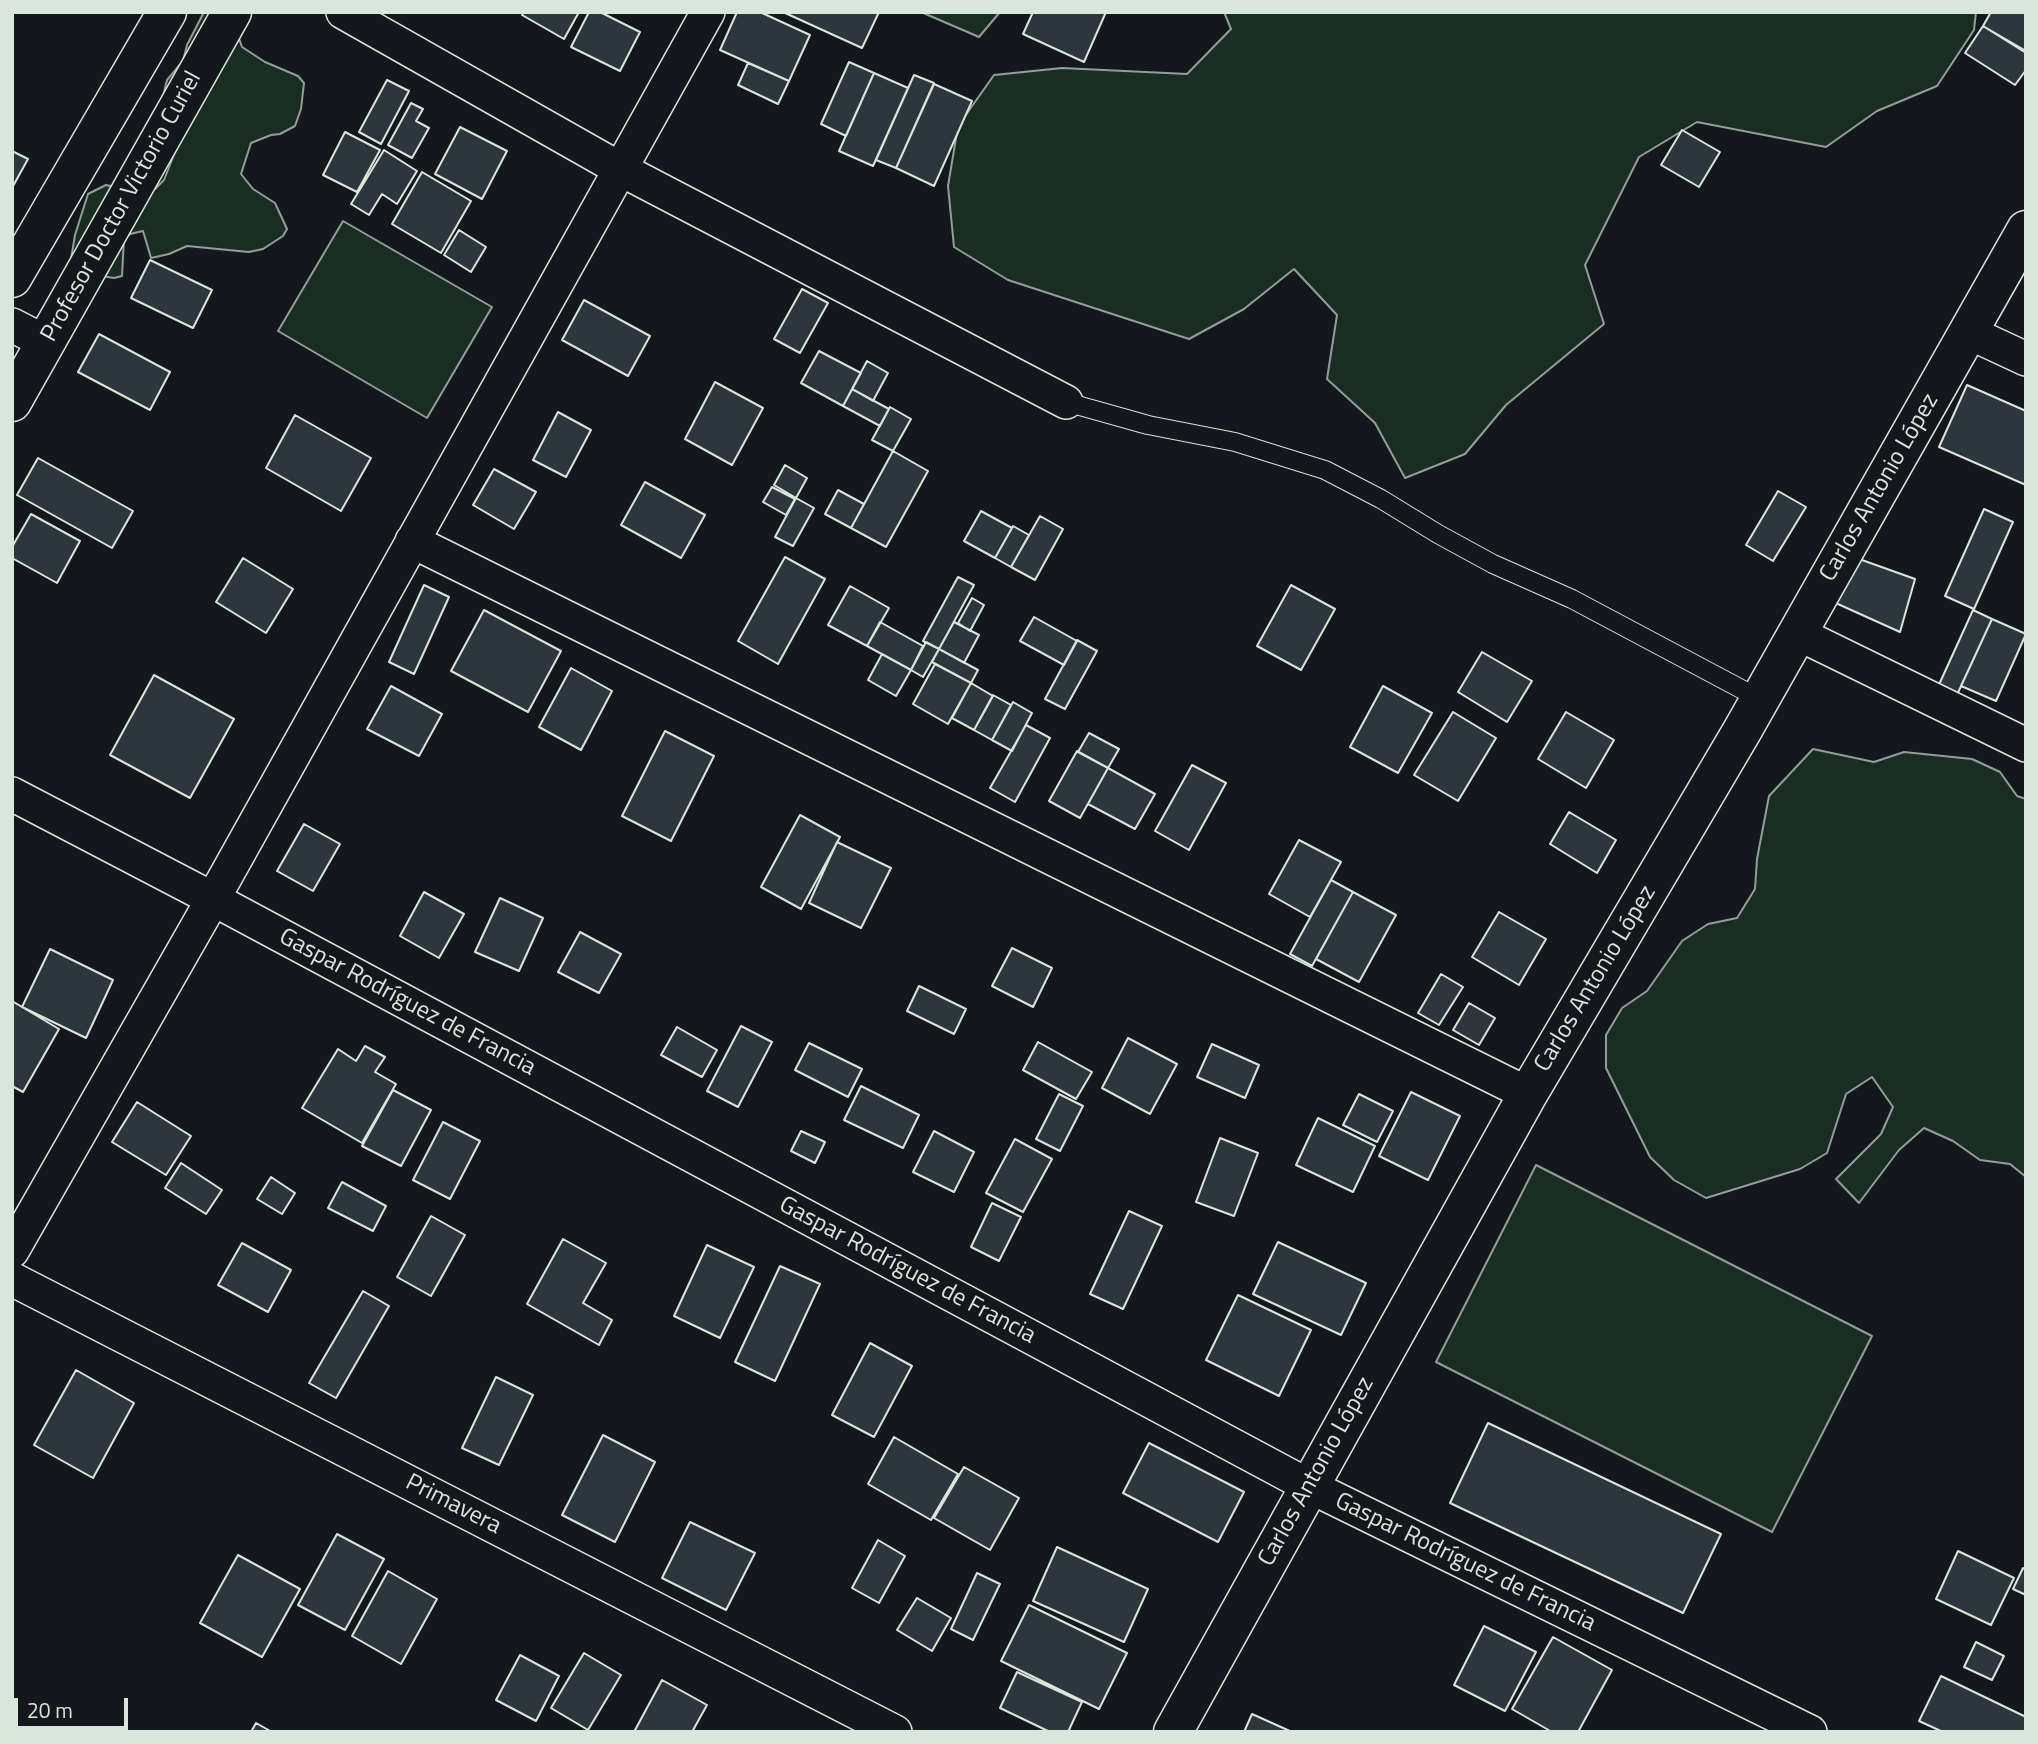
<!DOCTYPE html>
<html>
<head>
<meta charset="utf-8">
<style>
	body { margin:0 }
	#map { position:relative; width:2038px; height:1744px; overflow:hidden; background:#14181c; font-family:"Titillium Web",sans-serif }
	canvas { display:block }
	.frame { position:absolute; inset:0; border:14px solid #d8e6dc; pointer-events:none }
	.scale { position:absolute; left:14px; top:1698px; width:114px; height:32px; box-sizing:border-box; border:4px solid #d8e6dc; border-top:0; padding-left:9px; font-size:21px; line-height:24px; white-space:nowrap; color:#d8e6dc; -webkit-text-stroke:5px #14181c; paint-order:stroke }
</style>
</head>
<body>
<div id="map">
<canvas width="2038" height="1744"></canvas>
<div class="frame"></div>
<div class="scale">20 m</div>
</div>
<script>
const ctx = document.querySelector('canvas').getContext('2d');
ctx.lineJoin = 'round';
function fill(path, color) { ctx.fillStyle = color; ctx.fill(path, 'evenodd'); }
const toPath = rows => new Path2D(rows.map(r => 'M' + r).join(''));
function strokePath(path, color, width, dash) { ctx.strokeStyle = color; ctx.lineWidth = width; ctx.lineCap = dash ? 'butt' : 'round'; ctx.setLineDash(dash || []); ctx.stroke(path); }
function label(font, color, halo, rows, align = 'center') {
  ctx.font = font + ' "Titillium Web",sans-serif'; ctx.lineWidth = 5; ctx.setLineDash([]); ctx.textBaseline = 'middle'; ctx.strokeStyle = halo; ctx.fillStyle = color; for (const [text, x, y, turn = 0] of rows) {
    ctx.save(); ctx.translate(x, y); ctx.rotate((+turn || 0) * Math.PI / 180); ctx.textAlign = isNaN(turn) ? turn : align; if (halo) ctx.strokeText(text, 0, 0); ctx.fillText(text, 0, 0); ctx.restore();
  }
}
const green = toPath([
	[204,12,239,12,235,27,242,47,265,62,298,76,304,83,301,109,295,126,280,134,271,135,251,143,241,174,253,189,275,203,287,229,283,236,263,249,249,252,187,246,169,254,151,258,143,231,130,234,124,239,122,276,114,278,89,274,71,259,75,235,88,194,106,185,141,193,155,189,164,180,175,152,160,112,165,88,167,80,183,61,187,45,204,12],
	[921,12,1000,12,979,37,921,12],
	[1224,12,1976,12,1974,30,1937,86,1877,111,1826,147,1697,122,1639,157,1585,265,1604,324,1506,405,1465,454,1405,478,1375,423,1327,379,1337,315,1294,269,1244,309,1189,339,1008,280,954,247,948,186,958,126,994,75,1062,68,1187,74,1231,29,1224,12],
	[343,221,492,307,427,418,278,331,343,221],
	[1813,749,1874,762,1904,752,1972,759,2000,772,2017,796,2026,799,2026,1177,2010,1164,1980,1160,1953,1141,1924,1128,1899,1150,1859,1203,1836,1179,1881,1134,1893,1107,1872,1077,1846,1094,1827,1153,1800,1169,1706,1198,1674,1180,1650,1157,1606,1068,1606,1035,1622,1008,1647,991,1682,941,1708,924,1737,918,1755,889,1757,859,1769,796,1813,749],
	[1536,1165,1872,1336,1772,1532,1436,1362,1536,1165]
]);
fill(green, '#1a2d24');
strokePath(green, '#939e99', 2);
const building = toPath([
	[524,12,579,12,564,39,522,15,524,12],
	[589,12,600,12,640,32,620,71,571,47,589,12],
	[737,12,760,12,810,35,789,81,720,50,737,12],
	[783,12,879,12,862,48,783,12],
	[1033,12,1106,12,1084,62,1023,34,1033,12],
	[1991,12,2026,12,2026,51,1983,26,1991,12],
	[1983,26,2026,53,2026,70,2015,85,1965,53,1983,26],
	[849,62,874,73,846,136,821,124,849,62],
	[748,63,789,81,778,104,738,85,748,63],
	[874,73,908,88,873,166,839,151,874,73],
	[914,75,934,83,896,168,876,160,914,75],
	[387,80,409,91,381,144,359,132,387,80],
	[934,84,972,101,934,186,896,168,934,84],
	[411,103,423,109,416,121,429,128,412,158,388,145,411,103],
	[460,127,507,151,482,199,435,174,460,127],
	[1682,130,1720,152,1699,187,1661,165,1682,130],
	[345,132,380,150,357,192,323,175,345,132],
	[384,150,417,171,397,204,382,194,369,215,351,204,384,150],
	[12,151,28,159,12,188,12,151],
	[422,172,471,201,441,253,392,224,422,172],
	[459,230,486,247,471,272,444,255,459,230],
	[150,260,212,290,193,328,131,298,150,260],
	[802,289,828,303,800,353,774,339,802,289],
	[584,300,650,336,628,376,562,340,584,300],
	[99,334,170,372,150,410,78,372,99,334],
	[819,351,861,373,843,406,801,383,819,351],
	[867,361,888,373,873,401,852,389,867,361],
	[715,382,763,408,732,465,685,439,715,382],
	[1967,385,2026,411,2026,485,1939,447,1967,385],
	[852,389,889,409,880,426,843,406,852,389],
	[890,407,911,419,893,451,872,440,890,407],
	[558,412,591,430,566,477,533,460,558,412],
	[295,415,371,458,341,511,266,468,295,415],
	[893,451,928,471,886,547,851,528,893,451],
	[38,458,133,511,112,548,17,495,38,458],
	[785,465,807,478,796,498,774,485,785,465],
	[494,469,536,492,514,529,473,505,494,469],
	[645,482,705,515,681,558,621,525,645,482],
	[772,487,795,499,786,515,763,502,772,487],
	[838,490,864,504,851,528,825,514,838,490],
	[1778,491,1806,507,1773,561,1746,545,1778,491],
	[796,498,814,508,793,546,775,537,796,498],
	[1984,509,2013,522,1974,609,1945,596,1984,509],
	[981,511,1012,528,995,558,964,541,981,511],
	[31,514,80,541,57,583,12,558,12,547,31,514],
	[1040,516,1063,529,1035,580,1011,567,1040,516],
	[1013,526,1029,535,1011,567,995,558,1013,526],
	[1848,555,1915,579,1900,632,1829,600,1848,555],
	[785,557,825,579,778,664,738,641,785,557],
	[243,558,293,589,266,633,216,602,243,558],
	[958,577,974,585,939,649,923,641,958,577],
	[424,585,449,597,414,674,389,662,424,585],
	[1291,585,1335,609,1301,670,1257,646,1291,585],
	[850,586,889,608,867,646,828,625,850,586],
	[972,598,984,605,970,631,958,623,972,598],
	[484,610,561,651,528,712,451,671,484,610],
	[1973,610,1992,619,1956,697,1937,689,1973,610],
	[1034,617,1077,641,1064,665,1020,641,1034,617],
	[1992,619,2026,634,1996,701,1961,686,1992,619],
	[880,622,923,646,911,670,867,646,880,622],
	[954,622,979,635,964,663,939,649,954,622],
	[1077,640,1097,651,1065,709,1045,699,1077,640],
	[926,642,939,649,923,677,911,670,926,642],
	[939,649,978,670,971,683,932,662,939,649],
	[1482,652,1532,681,1507,722,1458,692,1482,652],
	[882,654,911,670,896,696,868,680,882,654],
	[935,664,971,683,948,724,913,704,935,664],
	[571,668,612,691,581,750,539,727,571,668],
	[154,675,234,719,190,798,110,755,154,675],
	[971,683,993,696,974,730,952,718,971,683],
	[391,686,442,714,419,756,367,729,391,686],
	[1383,686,1432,713,1398,773,1350,747,1383,686],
	[993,695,1011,705,992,740,974,730,993,695],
	[1013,702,1032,713,1012,751,992,740,1013,702],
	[1453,712,1496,738,1458,801,1414,775,1453,712],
	[1566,712,1614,740,1586,788,1538,759,1566,712],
	[1026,725,1050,738,1015,802,990,788,1026,725],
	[665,731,714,756,671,841,622,816,665,731],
	[1089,733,1119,749,1108,768,1078,752,1089,733],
	[1077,751,1108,768,1080,818,1049,801,1077,751],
	[1192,765,1226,783,1189,850,1155,831,1192,765],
	[1108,768,1155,794,1135,829,1088,804,1108,768],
	[1569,812,1616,840,1597,873,1550,844,1569,812],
	[800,815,840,837,801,909,761,887,800,815],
	[304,824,340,844,313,891,277,871,304,824],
	[1299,840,1341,862,1310,917,1269,894,1299,840],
	[837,842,891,868,861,928,809,903,837,842],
	[1331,880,1353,892,1312,966,1290,954,1331,880],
	[424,892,464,914,439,958,400,936,424,892],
	[1353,892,1396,915,1359,982,1316,959,1353,892],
	[500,898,543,918,519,971,475,952,500,898],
	[1499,912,1546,939,1519,985,1472,957,1499,912],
	[580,932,621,954,599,993,558,972,580,932],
	[1012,948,1052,968,1033,1007,992,986,1012,948],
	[50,949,113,980,86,1038,22,1007,50,949],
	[1441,974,1463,987,1439,1025,1418,1013,1441,974],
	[919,986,966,1009,954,1034,907,1011,919,986],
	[12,1001,59,1029,23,1092,12,1086,12,1001],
	[1469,1003,1495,1018,1479,1045,1453,1030,1469,1003],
	[741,1026,772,1042,738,1107,707,1091,741,1026],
	[677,1027,717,1050,702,1077,661,1055,677,1027],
	[1128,1038,1177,1064,1150,1114,1102,1088,1128,1038],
	[1038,1042,1092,1072,1076,1099,1023,1070,1038,1042],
	[809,1043,862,1069,848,1097,795,1070,809,1043],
	[1212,1044,1259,1065,1245,1098,1197,1077,1212,1044],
	[365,1046,385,1057,375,1072,396,1084,362,1143,302,1108,338,1049,356,1061,365,1046],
	[861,1086,919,1115,903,1148,844,1120,861,1086],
	[393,1090,431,1110,401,1166,362,1146,393,1090],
	[1411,1092,1460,1116,1428,1180,1379,1156,1411,1092],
	[1059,1094,1083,1106,1060,1151,1036,1139,1059,1094],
	[1359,1094,1393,1111,1377,1142,1343,1125,1359,1094],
	[137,1102,191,1136,166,1175,112,1142,137,1102],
	[1318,1118,1375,1146,1353,1192,1296,1165,1318,1118],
	[443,1122,480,1141,450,1199,413,1180,443,1122],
	[801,1131,825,1142,815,1163,791,1151,801,1131],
	[934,1131,974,1152,954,1192,913,1172,934,1131],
	[1220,1138,1258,1153,1234,1216,1196,1202,1220,1138],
	[1015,1139,1052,1159,1023,1212,986,1193,1015,1139],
	[181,1163,222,1190,206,1214,165,1188,181,1163],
	[271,1177,295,1193,282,1214,257,1199,271,1177],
	[342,1182,386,1206,373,1231,328,1208,342,1182],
	[992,1203,1021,1217,999,1261,971,1247,992,1203],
	[1129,1211,1162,1226,1123,1309,1090,1294,1129,1211],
	[431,1216,465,1235,431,1296,397,1277,431,1216],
	[563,1239,606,1263,583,1303,612,1320,599,1345,527,1304,563,1239],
	[1278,1242,1366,1283,1341,1335,1253,1294,1278,1242],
	[242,1243,291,1270,268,1312,218,1285,242,1243],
	[707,1245,754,1267,720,1338,674,1316,707,1245],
	[780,1266,820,1284,775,1381,735,1362,780,1266],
	[363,1291,389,1306,336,1398,309,1383,363,1291],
	[1238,1295,1311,1330,1279,1396,1206,1360,1238,1295],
	[870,1343,912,1366,874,1437,832,1415,870,1343],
	[76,1370,134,1403,93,1478,34,1445,76,1370],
	[496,1377,533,1395,499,1465,462,1448,496,1377],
	[1488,1423,1721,1534,1683,1613,1450,1503,1488,1423],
	[603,1435,655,1462,615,1542,562,1515,603,1435],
	[894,1437,958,1474,931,1520,868,1484,894,1437],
	[1149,1443,1244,1492,1218,1542,1123,1493,1149,1443],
	[964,1467,1019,1498,990,1550,934,1518,964,1467],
	[690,1522,755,1553,726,1610,662,1578,690,1522],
	[337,1534,384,1559,345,1630,298,1605,337,1534],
	[878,1540,905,1556,879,1603,852,1588,878,1540],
	[1057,1547,1148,1589,1124,1642,1033,1601,1057,1547],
	[1958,1551,2014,1578,1991,1625,1936,1599,1958,1551],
	[238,1555,300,1589,262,1657,200,1623,238,1555],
	[2023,1568,2026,1570,2026,1595,2013,1589,2023,1568],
	[388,1571,437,1599,401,1664,352,1636,388,1571],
	[977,1573,1000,1584,973,1640,951,1629,977,1573],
	[917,1598,951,1618,932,1651,897,1630,917,1598],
	[1029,1605,1127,1653,1099,1709,1001,1661,1029,1605],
	[1484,1626,1536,1652,1505,1711,1454,1685,1484,1626],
	[1553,1637,1612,1670,1578,1732,1552,1732,1512,1709,1553,1637],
	[1976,1642,2004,1656,1992,1680,1964,1667,1976,1642],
	[584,1653,621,1675,588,1730,551,1708,584,1653],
	[520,1655,559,1676,536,1721,496,1700,520,1655],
	[1017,1672,1082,1702,1068,1732,1050,1732,1000,1708,1017,1672],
	[1941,1676,2026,1717,2026,1732,1943,1732,1919,1721,1941,1676],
	[662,1680,707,1705,692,1732,634,1732,662,1680],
	[1252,1714,1292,1732,1244,1732,1252,1714],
	[256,1723,272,1732,251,1732,256,1723]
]);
fill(building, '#2c363c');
strokePath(building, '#d8e6dc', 2);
const service = toPath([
	[1066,402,1148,425,1235,442,1325,470,1381,499,1438,534,1493,564,1572,599,1760,699]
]);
const minor = toPath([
	[343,12,620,169,1066,402],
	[12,325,45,342],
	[1968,332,2026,359],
	[412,541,1528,1094],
	[1797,633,2026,745],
	[12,794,213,899,1309,1486,1810,1732],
	[12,1251,213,899,708,12],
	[12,1279,895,1732]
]);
const tertiary = toPath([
	[1173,1732,1528,1094,1742,731,2026,230]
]);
const secondary = toPath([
	[12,278,167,12],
	[12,402,232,12]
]);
strokePath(service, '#d8e6dc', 20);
strokePath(minor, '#d8e6dc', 36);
strokePath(tertiary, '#d8e6dc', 41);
strokePath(secondary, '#d8e6dc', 41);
strokePath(service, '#14181c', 18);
strokePath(minor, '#14181c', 33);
strokePath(tertiary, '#14181c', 38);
strokePath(secondary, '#14181c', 38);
label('24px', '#d8e6dc', '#14181c', [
	["Profesor Doctor Victorio Curiel",122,207,-61],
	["Carlos Antonio López",1880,488,-60],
	["Carlos Antonio López",1596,979,-59],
	["Gaspar Rodríguez de Francia",407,1003,28],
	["Gaspar Rodríguez de Francia",907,1271,28],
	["Carlos Antonio López",1317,1472,-61],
	["Primavera",453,1505,27],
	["Gaspar Rodríguez de Francia",1465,1563,26]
]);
</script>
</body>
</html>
